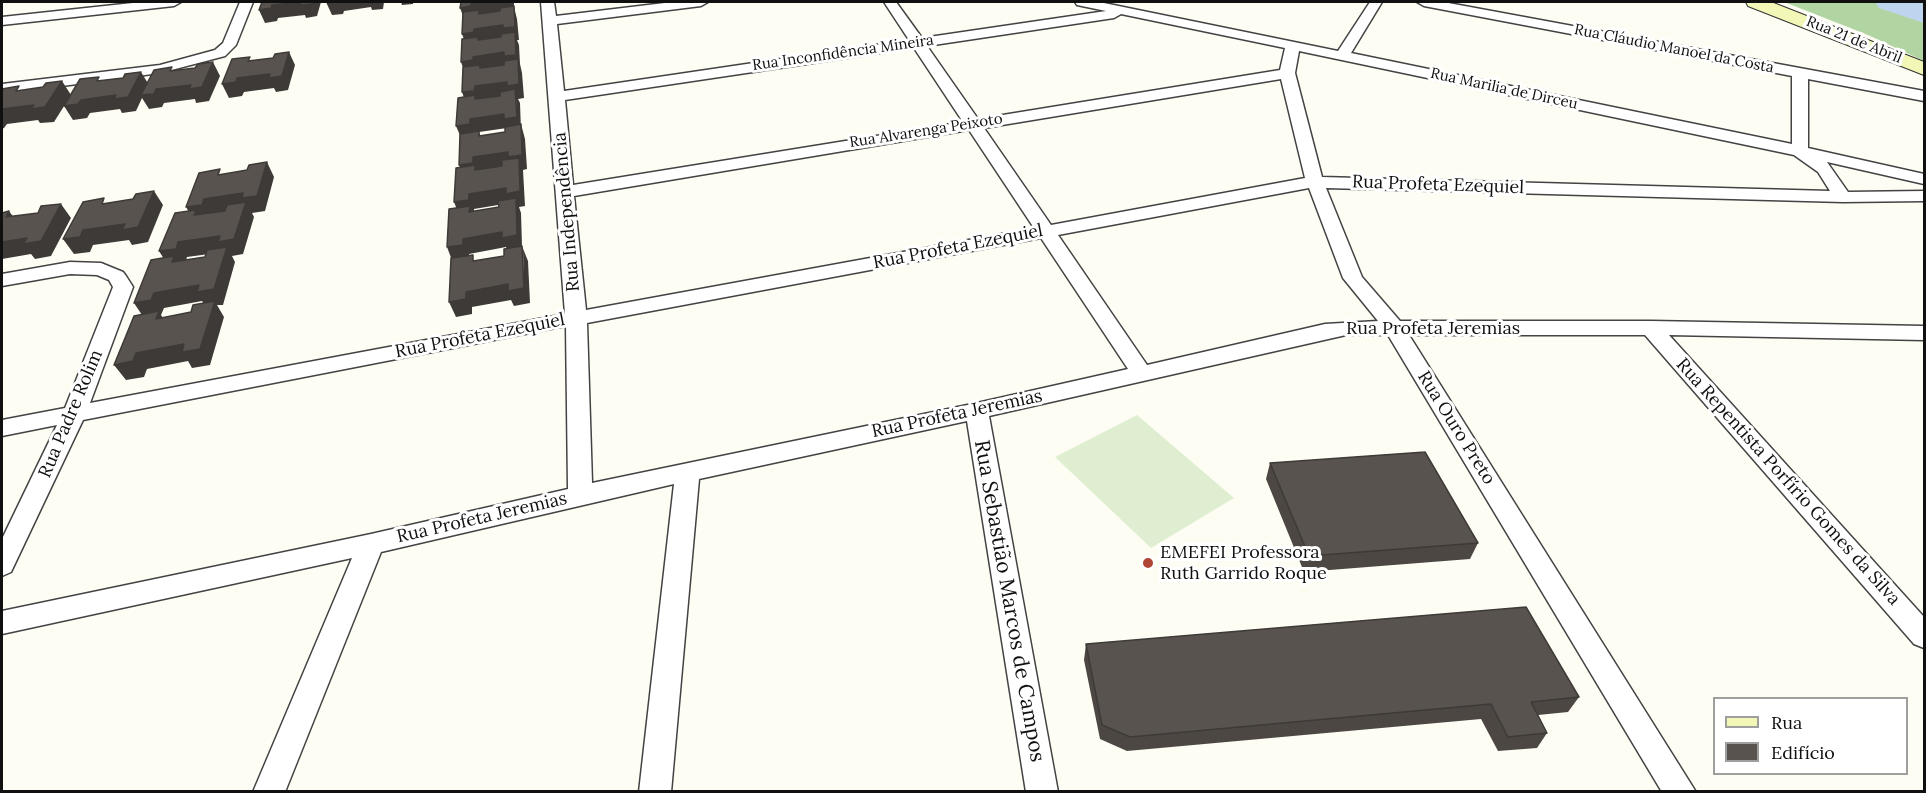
<!DOCTYPE html>
<html>
<head>
<meta charset="utf-8">
<style>
	body { margin:0 }
	#map { position:relative; width:1926px; height:793px; overflow:hidden; background:#fefdf4; font-family:Lora,serif }
	canvas { display:block }
	.frame { position:absolute; inset:0; border:3px solid #101010; pointer-events:none }
	.legend { position:absolute; left:1713px; top:697px; width:195px; height:78px; box-sizing:border-box; background:#fff; border:2px solid #9f9f9f; margin:0; padding:8px 10px; list-style:none; font-size:18px; color:#101010 }
	.legend li { display:flex; align-items:center; gap:12px; height:30px }
	.legend b { width:30px; border:2px solid #9f9f9f }
</style>
</head>
<body>
<div id="map">
<canvas width="1926" height="793"></canvas>
<div class="frame"></div>
<ul class="legend">
<li><b style="height:8px;background:#f2f6b7"></b>Rua</li>
<li><b style="height:16px;background:#58534e"></b>Edifício</li>
</ul>
</div>
<script>
const ctx = document.querySelector('canvas').getContext('2d');
ctx.lineJoin = 'round';
function fill(path, color) { ctx.fillStyle = color; ctx.fill(path, 'evenodd'); }
const toPath = rows => new Path2D(rows.map(r => 'M' + r).join(''));
function strokePath(path, color, width, dash) { ctx.strokeStyle = color; ctx.lineWidth = width; ctx.lineCap = dash ? 'butt' : 'round'; ctx.setLineDash(dash || []); ctx.stroke(path); }
function label(font, color, halo, rows, align = 'center') {
  ctx.font = font + ' Lora,serif'; ctx.lineWidth = 6; ctx.setLineDash([]); ctx.textBaseline = 'middle'; ctx.strokeStyle = halo; ctx.fillStyle = color; for (const [text, x, y, turn = 0] of rows) {
    ctx.save(); ctx.translate(x, y); ctx.rotate((+turn || 0) * Math.PI / 180); ctx.textAlign = isNaN(turn) ? turn : align; if (halo) ctx.strokeText(text, 0, 0); ctx.fillText(text, 0, 0); ctx.restore();
  }
}
fill(toPath([
	[1784,2,1924,2,1924,61,1868,35]
]), '#b0d4a2');
fill(toPath([
	[1137,415,1234,498,1151,548,1055,457]
]), '#dfeed1');
fill(toPath([
	[1875,2,1918,2,1924,4,1924,23,1879,8,1875,2]
]), '#bed5f0');
const street = toPath([
	[142,2,181,2,174,6,2,25,2,17,142,2],
	[240,2,253,2,236,45,225,56,160,73,2,94,2,84,160,65,215,50,223,43,240,2],
	[541,2,554,2,556,16,673,2,708,2,701,6,557,24,564,91,909,40,884,2,896,2,922,38,1106,11,1077,5,1075,2,1099,2,1338,51,1370,2,1382,2,1351,53,1792,144,1792,76,1424,6,1417,2,1443,2,1924,91,1924,101,1808,79,1808,148,1924,174,1924,184,1827,162,1848,192,1924,191,1924,201,1843,202,1326,188,1362,277,1400,321,1651,321,1924,326,1924,340,1669,335,1924,617,1924,648,1914,644,1645,335,1409,335,1696,792,1662,792,1388,335,1346,335,989,416,1058,792,1026,792,967,421,699,479,671,792,639,792,674,484,381,552,285,792,253,792,352,558,2,634,2,611,371,534,568,489,566,326,83,420,11,572,2,576,2,539,57,425,2,436,2,420,65,408,113,287,109,280,97,275,70,274,2,286,2,274,70,262,101,263,123,272,126,276,133,287,90,403,565,314,541,2],
	[1121,14,1285,48,1280,70,978,119,927,46,1114,18,1121,14],
	[914,48,963,122,573,185,565,100,914,48],
	[1299,51,1794,155,1818,172,1830,191,1322,177,1295,73,1299,51],
	[1281,79,1305,178,1051,225,984,128,1281,79],
	[969,130,1034,228,586,310,574,196,969,130],
	[1309,188,1343,278,1378,321,1325,324,1147,365,1058,235,1309,188],
	[1041,238,1128,369,977,403,592,483,587,323,1041,238]
]);
const secondary = toPath([
	[1746,2,1771,2,1924,62,1924,75,1748,6,1746,2]
]);
strokePath(street, '#434343', 3);
strokePath(secondary, '#323232', 2);
fill(street, '#fff');
fill(secondary, '#f2f6b7');
fill(toPath([
	[1270,463,1478,543,1470,559,1304,572,1266,479],
	[1086,644,1579,697,1568,712,1538,715,1547,733,1537,748,1498,751,1481,719,1127,751,1100,739,1084,660]
]), '#4c4743');
fill(toPath([
	[301,2,321,2,317,16,306,18,305,15,278,18,277,21,265,23,259,10,272,5],
	[326,2,384,2,383,9,372,10,371,7,344,11,343,14,332,15],
	[401,2,413,2,413,4,402,5],
	[485,2,500,2,501,3,514,2,514,7,517,19,519,40,517,40,519,45,520,64,522,73,524,98,518,99,520,103,521,131,508,133,507,128,479,132,484,145,484,150,479,136,479,133,475,133,475,138,462,140,456,126,470,124,470,119,504,114,505,118,517,117,516,99,511,100,510,96,479,100,479,105,480,109,480,113,477,105,467,106,462,92,474,91,475,86,507,82,508,86,519,84,519,68,508,70,507,66,481,70,484,78,484,82,480,70,478,70,478,74,466,76,461,62,473,60,473,57,504,52,505,56,516,55,515,41,508,42,507,38,480,42,482,50,482,54,479,42,478,45,467,47,462,34,474,32,474,29,503,25,504,28,515,27,514,14,504,16,503,13,480,15,483,23,483,27,479,16,476,16,476,19,465,21,460,8,471,6,471,3],
	[289,52,295,65,288,90,276,92,274,88,244,92,242,96,229,98,222,84,237,78],
	[213,62,220,76,209,101,196,103,195,99,164,103,162,107,149,109,142,98,136,111,122,113,120,109,90,113,87,118,73,120,64,106,81,100,141,72,149,85,156,89],
	[62,81,71,95,54,122,40,123,38,120,7,124,4,128,2,129,2,109],
	[521,124,525,139,527,169,523,170,525,206,519,207,521,213,522,246,528,261,530,303,514,306,511,300,472,307,472,314,456,317,449,302,466,299,466,292,508,284,511,290,524,288,523,250,508,253,506,247,469,254,469,260,453,263,447,247,463,245,463,239,502,232,504,238,517,235,516,208,511,208,510,203,474,209,474,215,473,215,475,221,475,227,471,215,460,217,454,202,469,200,469,194,506,188,508,193,520,191,520,170,513,171,512,167,478,172,480,179,480,185,477,177,464,179,459,165,473,163,473,157,508,152,510,157,522,155],
	[267,162,274,177,265,211,252,213,254,217,243,254,232,256,235,262,223,305,217,305,224,317,210,365,192,368,188,361,147,369,144,377,126,380,114,365,136,353,206,307,202,301,164,308,161,315,169,327,144,318,134,303,154,293,224,252,187,257,185,264,169,267,159,251,178,242,220,236,234,239,195,222,186,207,204,199],
	[154,191,163,205,148,242,132,245,129,240,93,245,90,252,74,254,63,239,83,230],
	[61,204,71,218,51,256,35,259,31,254,2,259,2,242],
	[9,211,20,226,6,217]
]), '#3e3a37');
const building = toPath([
	[262,2,312,2,312,4,300,5,301,2,272,5,271,8,259,10,262,2],
	[461,2,485,2,471,3,471,6,460,8,461,2],
	[514,6,515,27,503,28,503,25,474,29,474,32,462,34,463,12,479,10,479,14,500,11,500,8,514,6],
	[515,32,516,55,504,56,504,52,473,57,473,60,461,62,462,39,478,37,478,40,501,37,501,34,515,32],
	[289,52,282,76,269,78,270,74,237,78,236,82,222,84,232,59,250,57,248,61,273,58,275,54,289,52],
	[518,59,519,84,507,86,507,82,475,86,474,91,462,92,463,67,480,65,480,68,504,65,504,61,518,59],
	[213,62,202,87,189,89,191,85,156,89,154,94,141,95,154,70,172,67,170,71,195,68,198,64,213,62],
	[141,72,128,97,114,99,116,95,81,100,78,104,64,106,80,79,99,77,97,81,123,78,125,74,141,72],
	[62,81,45,107,31,109,34,105,2,109,2,89,19,86,16,91,43,87,46,83,62,81],
	[515,89,517,117,504,119,504,114,470,119,470,124,456,126,458,98,475,95,475,99,500,96,500,92,515,89],
	[521,124,522,155,508,157,508,152,473,157,473,163,459,165,460,134,479,131,479,136,505,132,505,127,521,124],
	[519,158,520,191,506,194,506,188,469,194,469,200,454,202,456,168,475,165,475,170,502,166,502,160,519,158],
	[267,162,257,196,242,198,243,193,204,199,202,205,186,207,199,173,220,169,218,175,247,170,249,165,267,162],
	[154,191,138,227,122,230,125,224,83,230,80,237,63,239,83,202,104,198,102,204,133,199,136,194,154,191],
	[516,198,517,235,502,238,502,232,463,239,463,245,447,247,449,209,470,206,469,212,499,207,498,201,516,198],
	[246,202,234,239,218,242,220,236,178,242,176,249,159,251,175,213,196,210,194,215,225,211,227,205,246,202],
	[61,204,41,241,23,244,27,238,2,242,2,213,9,211,6,217,38,213,41,206,61,204],
	[522,246,524,288,508,291,508,284,466,292,466,299,449,302,451,258,473,255,473,261,504,256,504,249,522,246],
	[227,247,214,289,197,292,199,285,154,293,151,300,134,303,151,260,174,256,172,262,205,257,207,250,227,247],
	[215,301,200,349,182,352,184,344,136,353,133,361,114,365,134,316,159,311,156,319,191,312,193,305,215,301],
	[1425,452,1478,543,1309,556,1270,463,1425,452],
	[1526,607,1579,697,1531,702,1547,733,1508,737,1491,704,1130,737,1102,725,1086,644,1526,607]
]);
fill(building, '#58534e');
strokePath(building, '#3e3a37', 1.5);
for (const [x, y, r, color] of [
	[1148,563,6,"#b14637"]
]) { const dot = new Path2D(); dot.arc(x, y, r, 0, 2 * Math.PI); ctx.fillStyle = color; ctx.fill(dot); strokePath(dot, '#fff', 2); }
label('15px', '#101010', '#fff', [
	["Rua 21 de Abril",1854,40,22],
	["Rua Cláudio Manoel da Costa",1674,49,11],
	["Rua Inconfidência Mineira",843,53,-8],
	["Rua Marilia de Dirceu",1504,89,12],
	["Rua Alvarenga Peixoto",926,131,-9]
]);
label('18px', '#101010', '#fff', [
	["Rua Profeta Ezequiel",1438,185,2],
	["Rua Independência",567,212,-95],
	["Rua Profeta Ezequiel",958,247,-11],
	["Rua Profeta Jeremias",1433,329],
	["Rua Profeta Ezequiel",480,336,-11],
	["Rua Padre Rolim",71,414,-67],
	["Rua Profeta Jeremias",957,414,-12],
	["Rua Ouro Preto",1456,428,58],
	["Rua Repentista Porfírio Gomes da Silva",1788,482,48],
	["Rua Profeta Jeremias",482,518,-13]
]);
label('18px', '#101010', '#fff', [
	["EMEFEI Professora",1160,553],
	["Ruth Garrido Roque",1160,574]
], 'left');
label('21px', '#101010', '#fff', [
	["Rua Sebastião Marcos de Campos",1009,601,80]
]);
</script>
</body>
</html>
